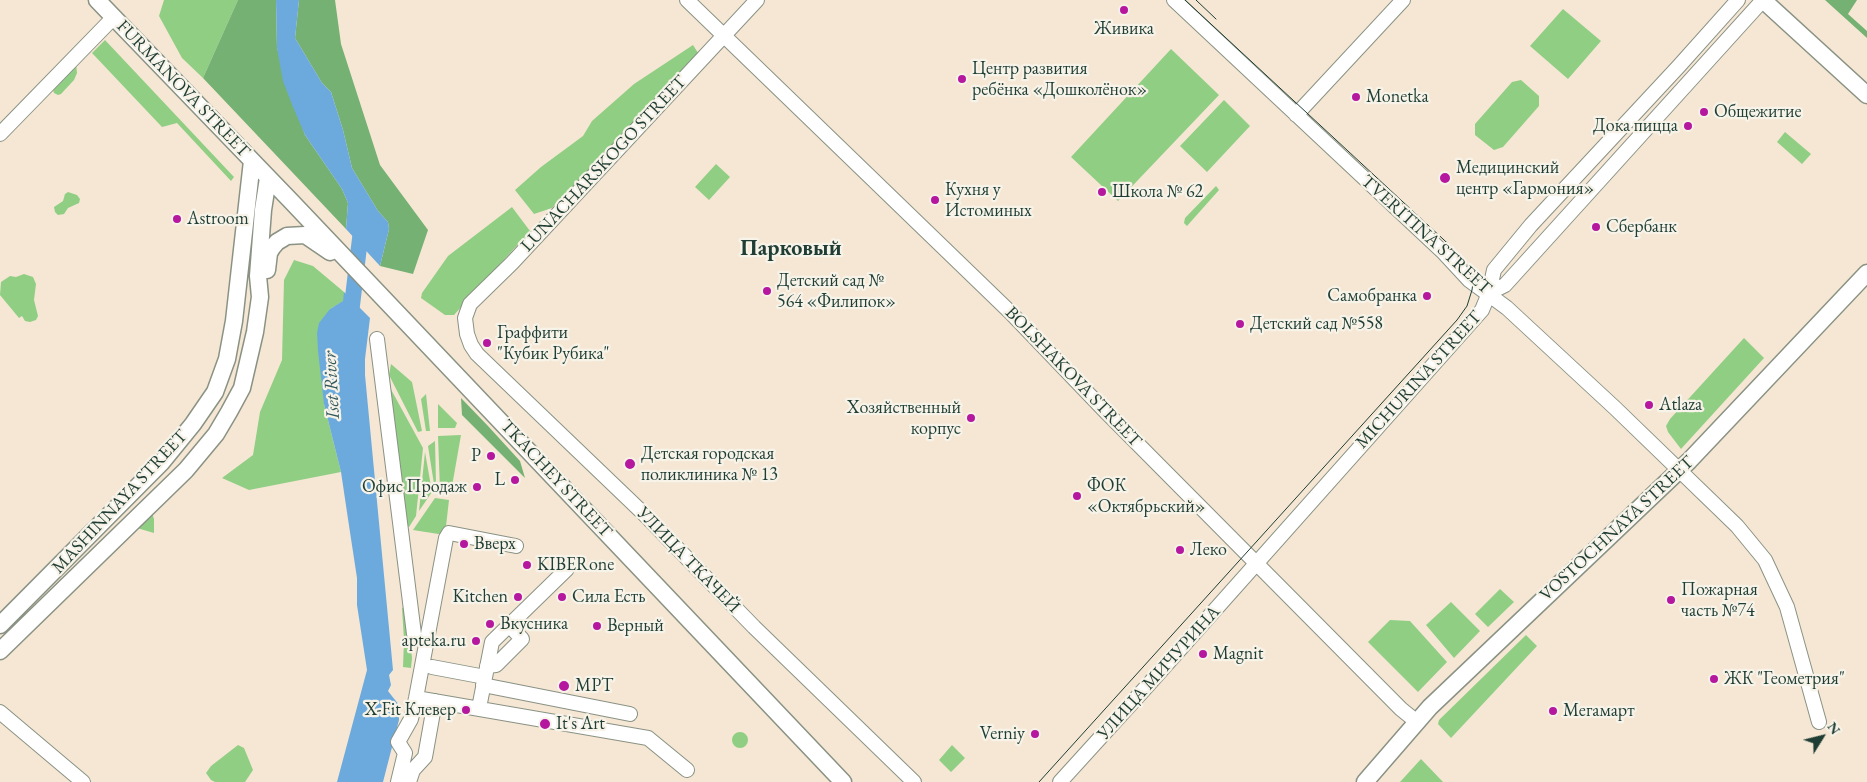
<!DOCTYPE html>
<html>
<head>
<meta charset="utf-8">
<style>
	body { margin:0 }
	#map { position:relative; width:1867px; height:782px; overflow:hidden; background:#f5e7d4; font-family:"EB Garamond",serif }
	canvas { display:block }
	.north { position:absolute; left:1797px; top:712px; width:50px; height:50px; -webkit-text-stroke:4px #f7f3e8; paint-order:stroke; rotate:54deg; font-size:14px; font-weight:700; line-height:20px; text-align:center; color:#1f3d34 }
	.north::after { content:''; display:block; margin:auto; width:18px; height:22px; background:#1f3d34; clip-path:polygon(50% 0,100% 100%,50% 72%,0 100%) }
</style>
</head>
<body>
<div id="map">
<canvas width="1867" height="782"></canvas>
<div class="north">N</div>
</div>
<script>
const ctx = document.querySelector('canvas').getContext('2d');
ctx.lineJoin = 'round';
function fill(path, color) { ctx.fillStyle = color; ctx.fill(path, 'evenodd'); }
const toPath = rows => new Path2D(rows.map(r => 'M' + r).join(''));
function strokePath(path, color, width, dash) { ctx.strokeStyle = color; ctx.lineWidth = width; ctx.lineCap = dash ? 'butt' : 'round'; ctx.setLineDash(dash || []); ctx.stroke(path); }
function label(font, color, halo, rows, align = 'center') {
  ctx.font = font + ' "EB Garamond",serif'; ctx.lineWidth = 4.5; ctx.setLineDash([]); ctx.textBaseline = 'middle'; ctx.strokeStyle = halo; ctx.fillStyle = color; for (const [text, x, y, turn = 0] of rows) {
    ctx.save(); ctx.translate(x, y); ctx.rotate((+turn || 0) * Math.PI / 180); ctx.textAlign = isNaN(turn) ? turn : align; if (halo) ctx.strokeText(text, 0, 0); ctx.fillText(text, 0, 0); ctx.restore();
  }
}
fill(toPath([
	[164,0,238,0,203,78,182,58,159,16],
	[1563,9,1601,41,1568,79,1530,46],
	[105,40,234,177,231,181,177,123,162,127,92,53],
	[693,45,700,56,552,208,534,214,515,190,541,167,583,136,592,121,634,84],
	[1171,49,1219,95,1118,201,1071,157],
	[76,63,77,73,74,80,61,94,58,95,54,93,53,90],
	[1521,80,1539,96,1539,106,1503,147,1494,150,1475,135,1475,124,1512,82],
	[1224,100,1250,126,1207,172,1180,146],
	[1785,132,1811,154,1802,164,1777,142],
	[716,164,730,177,709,200,695,187],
	[1216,186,1219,190,1187,226,1184,223,1185,218],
	[68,192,77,195,80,199,79,203,68,208,64,214,58,215,55,212,54,207,63,201,65,194],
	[512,207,530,231,454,315,445,315,421,298,422,293,448,256],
	[294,260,313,266,344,292,344,301,330,309,324,404,341,472,249,490,222,478,253,455,260,412,282,360,284,280],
	[24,274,33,277,36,284,34,300,38,316,36,320,30,322,25,321,22,316,19,318,0,295,1,282,10,276,16,277],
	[1744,338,1764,358,1681,449,1668,432,1666,426,1670,419],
	[391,364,412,382,422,431,418,432,389,375],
	[388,384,423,448,416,516,409,527,405,525],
	[426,394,430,431,426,431,421,399],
	[438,404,457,423,455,428,438,428],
	[461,435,451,492,440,490,438,436],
	[435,441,436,484,434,484,428,446],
	[425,452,432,492,419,511],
	[435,498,449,500,445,535,413,530],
	[152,513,154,519,154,533,137,528],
	[1500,589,1514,602,1488,627,1475,614],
	[1451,602,1480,631,1454,658,1426,625],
	[406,607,412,658,411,668,403,667,404,640,402,608],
	[1390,620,1410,621,1447,662,1418,692,1368,642],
	[1526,635,1537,646,1451,738,1438,724,1439,720],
	'732 740a8 8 0 1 1 16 0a8 8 0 1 1-16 0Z',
	[238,745,244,748,253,770,245,782,215,782,211,780,206,773,211,766],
	[952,745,965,758,951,772,939,760],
	[1421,759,1443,782,1400,782]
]), '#90ce84');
fill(toPath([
	[238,0,276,0,277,48,305,135,342,189,348,203,346,229,203,78],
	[299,0,335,0,341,44,380,165,428,230,413,274,380,266,389,229,388,222,378,211,352,168,343,130,331,92,322,83,295,38],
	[1825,0,1857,0,1848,14,1867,31,1867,38],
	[461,398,488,426,520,461,525,478,462,415]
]), '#74b172');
fill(toPath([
	[276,0,299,0,295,38,322,83,331,92,343,130,352,168,378,211,388,222,389,229,380,266,346,229,348,203,342,189,305,135,293,107,283,81,277,48],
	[344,292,370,318,365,359,365,375,393,670,389,675,391,685,388,691,399,705,399,720,383,782,337,782,367,670,357,605,357,578,348,519,341,472,324,404,318,351,317,333,319,323,330,309,343,301]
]), '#6caade');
strokePath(toPath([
	[350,322,362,222]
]), '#6caade', 16);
const minor = toPath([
	[687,0,1010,312,1104,410,1401,709,1417,722],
	[757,0,512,263,470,304,465,318,467,334,471,345,477,354,644,514,754,627,914,782],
	[1174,0,1444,253,1469,280,1507,308,1615,408,1737,526,1765,560,1787,607,1819,722],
	[1296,115,1403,0],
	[0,134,114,17],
	[1489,293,1505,285,1763,0],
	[377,339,414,634],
	[487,666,496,665,522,639,509,625],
	[432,667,485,677],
	[483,685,630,714],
	[416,698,648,738,687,770],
	[479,708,492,642,567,569],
	[0,712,83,782],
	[398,782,405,753,398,742,411,719,416,698,446,538,449,533,516,546],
	[409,782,413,770,425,757,435,701],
	[1060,782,1149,684,1482,310,1489,293,1494,270,1531,225,1679,66,1738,0]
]);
const major = toPath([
	[97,0,290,200,843,782],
	[1763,0,1867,95],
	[267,270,269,253,272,248,277,242,287,236,305,235,330,252],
	[0,625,162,462,193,424,215,392,227,359,234,321,252,161],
	[0,651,186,470,216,434,229,412,242,388,255,332,260,297,258,276,263,210,268,178],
	[1365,782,1430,707,1689,461,1867,273]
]);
strokePath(minor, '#8a9284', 16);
strokePath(major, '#8a9284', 19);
strokePath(minor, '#fff', 14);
strokePath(major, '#fff', 16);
strokePath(toPath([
	[1196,0,1216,19],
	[1039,782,1457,320,1467,306,1472,290,1473,282,1471,273,1468,266,1457,252,1185,0]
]), '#1f3d34', 1);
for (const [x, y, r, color] of [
	[1124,10,5,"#b5179e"],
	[962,79,5,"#b5179e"],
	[1356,97,5,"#b5179e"],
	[1704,112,5,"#b5179e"],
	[1688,126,5,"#b5179e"],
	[1445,178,6,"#b5179e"],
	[1102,192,5,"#b5179e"],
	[935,200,5,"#b5179e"],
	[177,219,5,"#b5179e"],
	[1596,227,5,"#b5179e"],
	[767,291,5,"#b5179e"],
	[1427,296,5,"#b5179e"],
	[1240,324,5,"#b5179e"],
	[487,343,5,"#b5179e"],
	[1649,405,5,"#b5179e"],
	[971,418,5,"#b5179e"],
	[491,456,5,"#b5179e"],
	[630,464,6,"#b5179e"],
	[515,480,5,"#b5179e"],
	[477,487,5,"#b5179e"],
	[1077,496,5,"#b5179e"],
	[464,544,5,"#b5179e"],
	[1180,550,5,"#b5179e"],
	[527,565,5,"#b5179e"],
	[518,597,5,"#b5179e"],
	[562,597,5,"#b5179e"],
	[1671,600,5,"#b5179e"],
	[490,624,5,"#b5179e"],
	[597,626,5,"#b5179e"],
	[476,641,5,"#b5179e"],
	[1203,654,5,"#b5179e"],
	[1714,679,5,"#b5179e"],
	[564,686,6,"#b5179e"],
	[466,710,5,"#b5179e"],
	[1553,711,5,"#b5179e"],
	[545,724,6,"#b5179e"],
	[1035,734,5,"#b5179e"]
]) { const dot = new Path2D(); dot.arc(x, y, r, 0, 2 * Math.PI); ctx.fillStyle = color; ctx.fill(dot); strokePath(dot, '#f7f3e8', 2); }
label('18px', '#1f3d34', '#f7f3e8', [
	["Живика",1124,29,"center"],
	["Центр развития",972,69],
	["ребёнка «Дошколёнок»",972,90],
	["Monetka",1366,97],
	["Общежитие",1714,112],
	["Дока пицца",1678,126,"right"],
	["Медицинский",1456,168],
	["центр «Гармония»",1456,189],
	["Кухня у",945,190],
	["Истоминых",945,211],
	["Школа № 62",1112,192],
	["Astroom",187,219],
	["Сбербанк",1606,227],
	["Детский сад №",777,281],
	["564 «Филипок»",777,302],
	["Самобранка",1417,296,"right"],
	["Детский сад №558",1250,324],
	["Граффити",497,333],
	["\"Кубик Рубика\"",497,354],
	["Atlaza",1659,405],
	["Хозяйственный",961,408,"right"],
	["корпус",961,429,"right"],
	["Детская городская",641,454],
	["поликлиника № 13",641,475],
	["P",481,456,"right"],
	["L",505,480,"right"],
	["ФОК",1087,486],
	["«Октябрьский»",1087,507],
	["Офис Продаж",467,487,"right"],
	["Вверх",474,544],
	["Леко",1190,550],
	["KIBERone",537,565],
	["Пожарная",1681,590],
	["часть №74",1681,611],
	["Kitchen",508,597,"right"],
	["Сила Есть",572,597],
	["Вкусника",500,624],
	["Верный",607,626],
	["apteka.ru",466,641,"right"],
	["Magnit",1213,654],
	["ЖК \"Геометрия\"",1724,679],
	["МРТ",575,686],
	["X-Fit Клевер",456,710,"right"],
	["Мегамарт",1563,711],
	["It's Art",556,724],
	["Verniy",1025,734,"right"]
], 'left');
label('18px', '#1f3d34', '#f7f3e8', [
	["FURMANOVA STREET",183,89,46],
	["LUNACHARSKOGO STREET",604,164,-47],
	["TVERITINA STREET",1426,235,42],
	["BOLSHAKOVA STREET",1073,377,46],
	["MICHURINA STREET",1419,380,-48],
	["TKACHEY STREET",556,479,47],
	["MASHINNAYA STREET",120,502,-47],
	["VOSTOCHNAYA STREET",1617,529,-43],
	["УЛИЦА ТКАЧЕЙ",688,560,46],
	["УЛИЦА МИЧУРИНА",1159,673,-48]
]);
label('italic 19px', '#32585e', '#f7f3e8', [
	["Iset River",332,385,-93]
]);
label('bold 22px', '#1f3d34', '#f7f3e8', [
	["Парковый",791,249]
]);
</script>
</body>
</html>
